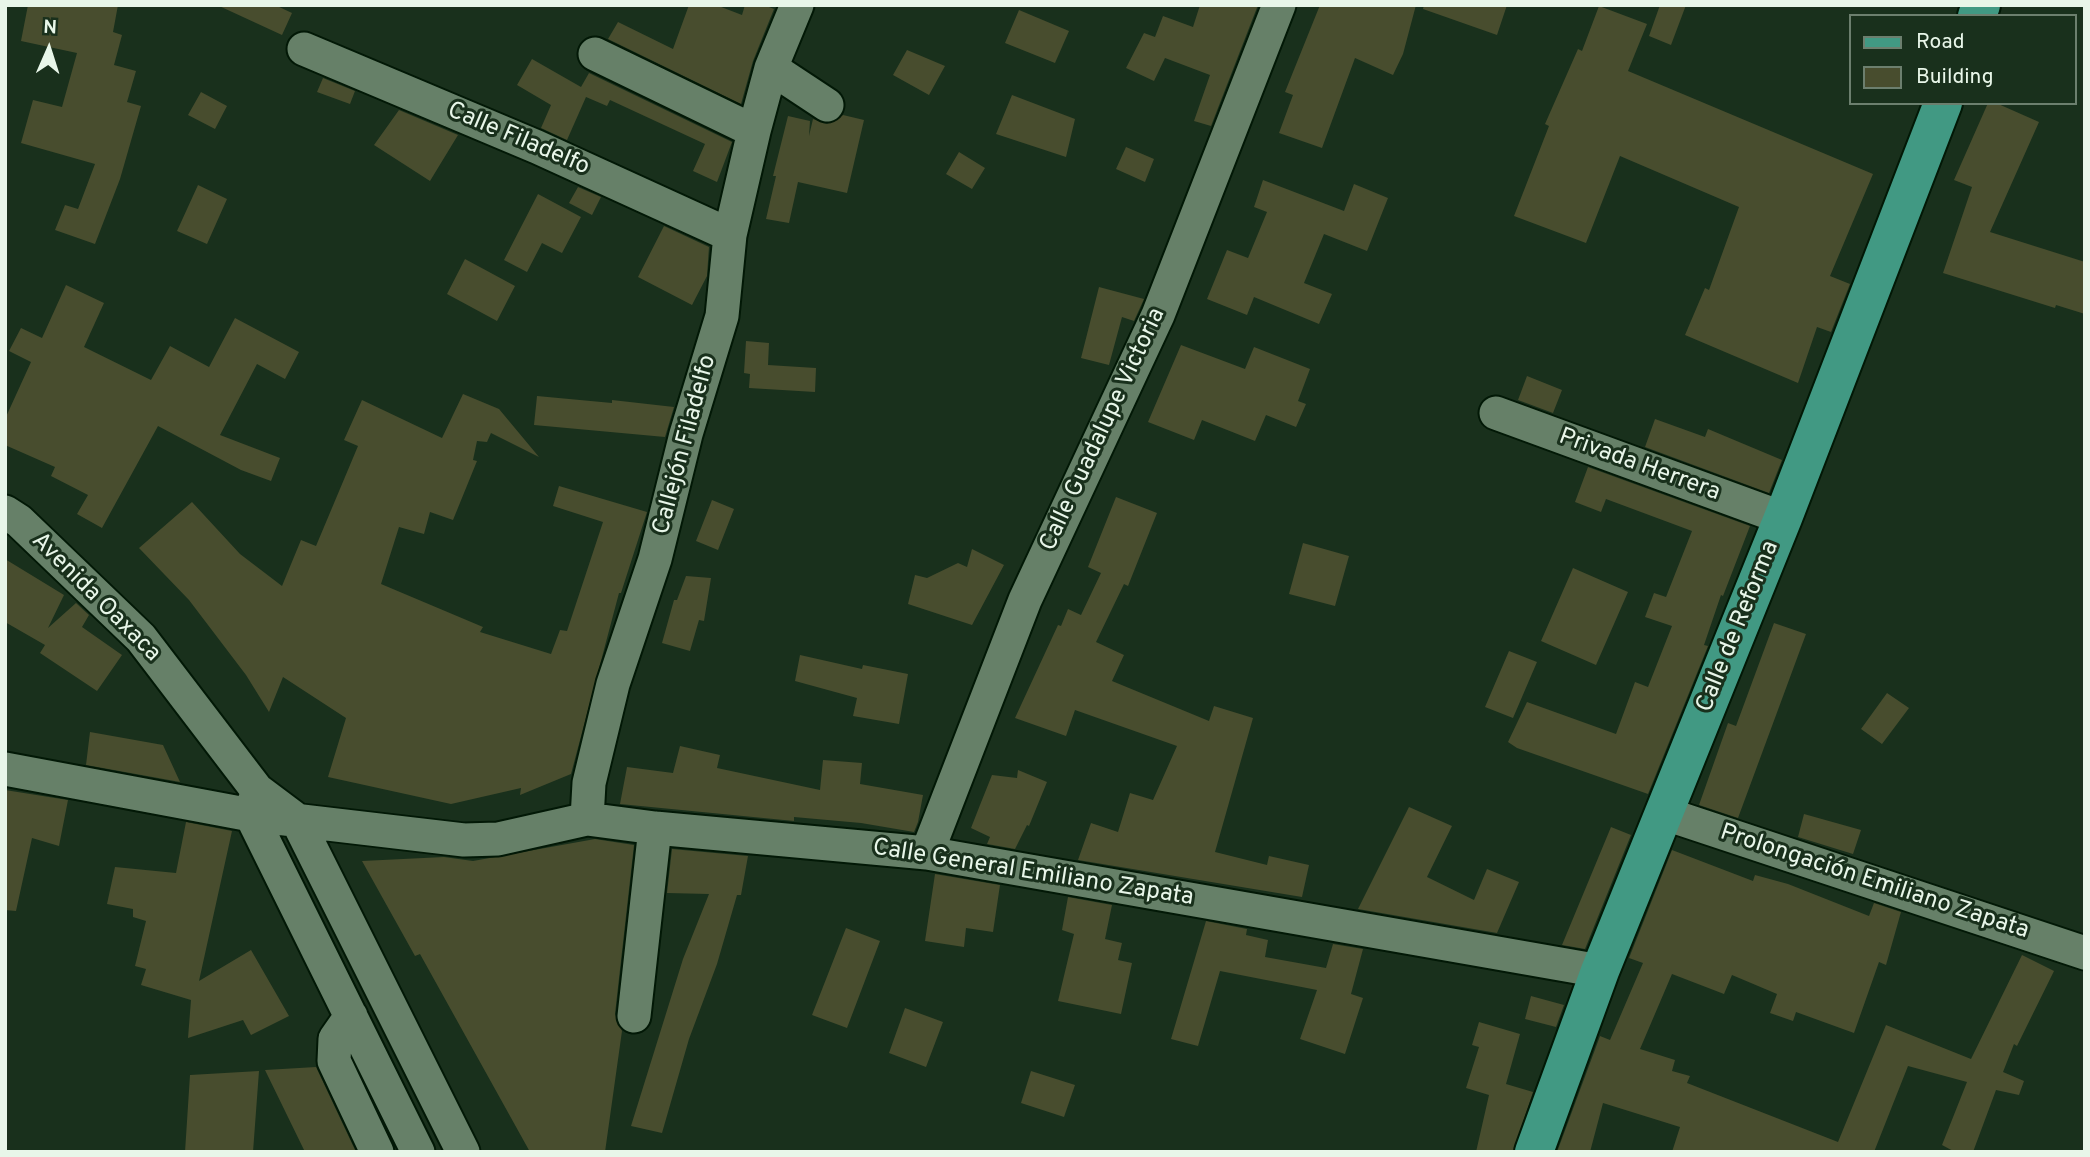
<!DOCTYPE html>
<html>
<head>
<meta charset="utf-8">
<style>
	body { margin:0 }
	#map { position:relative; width:2090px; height:1157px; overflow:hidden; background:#19301c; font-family:Overpass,sans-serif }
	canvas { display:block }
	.frame { position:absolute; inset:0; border:7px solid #e8f6e9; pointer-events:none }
	.legend { position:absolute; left:1849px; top:14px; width:228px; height:91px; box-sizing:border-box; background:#19301c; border:2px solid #6c7f6e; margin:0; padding:9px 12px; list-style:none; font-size:21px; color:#e8f6e9 }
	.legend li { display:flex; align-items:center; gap:14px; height:35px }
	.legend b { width:35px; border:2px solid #6c7f6e }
	.north { position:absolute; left:14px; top:14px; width:70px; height:70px; -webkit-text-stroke:5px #19301c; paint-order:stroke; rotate:3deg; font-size:19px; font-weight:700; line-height:28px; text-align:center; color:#e8f6e9 }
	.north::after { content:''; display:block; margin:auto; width:24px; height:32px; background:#e8f6e9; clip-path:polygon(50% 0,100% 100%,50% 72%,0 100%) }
</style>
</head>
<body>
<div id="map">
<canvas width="2090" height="1157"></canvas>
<div class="frame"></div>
<ul class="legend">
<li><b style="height:9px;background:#419983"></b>Road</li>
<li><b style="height:19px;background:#484d2e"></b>Building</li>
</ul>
<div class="north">N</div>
</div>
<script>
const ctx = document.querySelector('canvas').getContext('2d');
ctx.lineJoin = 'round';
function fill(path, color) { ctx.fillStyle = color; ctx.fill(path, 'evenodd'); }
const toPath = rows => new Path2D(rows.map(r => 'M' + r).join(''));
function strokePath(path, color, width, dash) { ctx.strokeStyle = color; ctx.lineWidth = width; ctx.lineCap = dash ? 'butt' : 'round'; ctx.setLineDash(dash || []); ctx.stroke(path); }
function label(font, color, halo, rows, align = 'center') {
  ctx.font = font + ' Overpass,sans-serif'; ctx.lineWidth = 6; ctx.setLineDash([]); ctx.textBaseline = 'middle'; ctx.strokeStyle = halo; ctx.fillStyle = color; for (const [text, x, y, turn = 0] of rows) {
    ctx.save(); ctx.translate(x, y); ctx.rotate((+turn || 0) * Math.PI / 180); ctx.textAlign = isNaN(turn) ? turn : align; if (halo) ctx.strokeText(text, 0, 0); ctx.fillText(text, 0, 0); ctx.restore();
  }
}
fill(toPath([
	[28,5,118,5,113,32,122,35,114,65,136,71,127,102,141,106,120,179,95,244,55,230,65,205,78,209,95,164,21,143,33,100,62,107,77,53,21,41],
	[217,5,275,5,292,13,282,35],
	[689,5,716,5,742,15,745,5,764,5,774,9,753,61,741,104,608,39,618,22,673,49],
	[1200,5,1258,5,1211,126,1194,121,1210,75,1165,58,1154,81,1126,68,1144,33,1155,37,1163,16,1193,27],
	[1320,5,1416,5,1403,54,1393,75,1355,58,1322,148,1279,133,1293,95,1285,92],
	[1424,5,1507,5,1497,35,1423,9],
	[1660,5,1686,5,1671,45,1649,36],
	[1599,6,1647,24,1628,71,1873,174,1830,276,1850,284,1831,332,1817,327,1798,383,1685,335,1705,288,1709,290,1739,207,1620,156,1586,243,1514,216,1549,126,1545,124,1578,49,1582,51],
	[1019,10,1069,31,1055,63,1005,43],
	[907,50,945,66,929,95,893,75],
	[532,59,581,87,589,73,732,142,717,182,693,171,705,144,610,100,607,106,586,97,567,140,541,128,551,105,517,85],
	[323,78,355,91,350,104,317,92],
	[201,92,227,106,215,129,188,115],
	[1012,95,1075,119,1066,157,996,134],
	[1988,103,1996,103,2039,122,1990,232,2085,262,2085,314,2056,305,2055,308,1943,273,1972,187,1954,180],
	[399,110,458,135,430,181,374,145],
	[843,115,864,120,847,193,798,182,789,223,766,219,776,176,773,176,788,116,810,121,809,136,813,119,827,124],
	[1126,147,1154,159,1145,182,1116,169],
	[959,152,985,168,972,189,946,174],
	[1263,180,1344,211,1354,184,1388,198,1367,251,1324,234,1304,283,1332,294,1319,324,1254,297,1247,315,1207,299,1227,250,1248,258,1267,212,1254,207],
	[198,185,227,199,207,244,177,231],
	[578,187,601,197,592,215,569,203],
	[538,194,581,217,562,253,542,243,527,272,504,260],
	[664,226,709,247,707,276,692,305,638,277],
	[465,259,515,286,497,321,447,294],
	[66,285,104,303,84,347,151,380,170,346,209,367,235,318,299,352,285,379,257,364,220,435,280,458,271,481,241,470,158,426,102,528,77,514,88,495,51,476,55,467,5,445,5,419,31,362,9,351,21,328,42,338],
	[1099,287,1144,299,1134,321,1122,317,1109,365,1081,358],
	[746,341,769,343,768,365,816,368,815,392,749,388,750,374,744,373],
	[1181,345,1245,369,1254,347,1310,369,1298,401,1306,404,1296,427,1266,415,1255,441,1202,420,1194,440,1148,422],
	[1527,376,1562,390,1553,413,1518,400],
	[463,394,499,409,539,457,491,433,487,442,477,441,473,460,477,461,453,520,430,512,424,534,399,527,381,584,483,627,480,632,551,654,560,630,567,631,603,522,553,506,559,486,647,512,621,593,619,593,571,774,520,795,521,788,451,804,328,777,346,718,283,677,269,712,246,675,189,600,139,548,192,502,240,554,282,586,301,540,316,546,358,446,344,440,362,400,442,438],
	[537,396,612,403,612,400,674,407,665,437,534,425],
	[1655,419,1705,437,1708,429,1782,460,1769,493,1645,447],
	[1588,467,1750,526,1723,596,1721,595,1704,645,1708,646,1648,794,1517,748,1508,742,1527,702,1616,734,1635,682,1648,687,1672,626,1645,617,1654,593,1666,597,1692,531,1606,499,1601,512,1575,502],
	[1116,497,1157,513,1128,586,1124,584,1096,642,1124,655,1112,681,1209,721,1214,706,1253,718,1215,852,1267,865,1269,856,1309,865,1302,897,1078,860,1091,823,1118,832,1130,793,1153,800,1177,746,1075,710,1066,736,1015,718,1058,625,1061,626,1068,609,1081,615,1101,573,1088,567],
	[712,500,734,509,718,550,696,541],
	[1303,543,1349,556,1335,606,1289,594],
	[972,549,1004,565,972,625,908,604,915,575,927,578,958,563,967,567],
	[5,559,64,595,48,628,76,603,89,615,82,627,122,655,97,691,40,653,45,645,5,622],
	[1573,568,1628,592,1596,665,1541,641],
	[686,576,711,578,704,621,699,620,690,651,662,643,674,600,677,600],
	[1774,623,1806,634,1738,818,1699,805,1728,723,1736,726],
	[1509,651,1537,662,1513,718,1485,707],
	[800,655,862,669,863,665,908,674,899,724,853,716,857,698,795,681],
	[1887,693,1909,708,1882,744,1861,729],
	[90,732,163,745,180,782,86,765],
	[680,746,720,755,717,768,820,790,823,760,862,763,860,784,923,795,918,822,914,832,861,823,794,817,794,821,620,804,627,767,673,773],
	[1018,770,1047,782,1029,826,1027,825,1015,849,987,844,990,837,971,828,980,805,992,775,1017,778],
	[5,790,68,800,59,846,32,838,16,911,5,910],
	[1409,807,1452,826,1427,877,1474,900,1487,869,1519,882,1497,933,1358,909],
	[1804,814,1861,830,1853,854,1798,837],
	[186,822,232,831,199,981,251,950,289,1016,251,1035,243,1020,188,1038,191,1000,141,985,146,969,135,966,146,921,133,917,133,909,107,904,115,867,176,873],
	[1611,827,1631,835,1585,949,1562,945],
	[595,839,634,845,615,1014,622,1031,605,1152,530,1152,420,954,415,956,362,861,444,857,473,861],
	[672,849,748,856,741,895,737,895,717,964,689,1039,662,1133,631,1126,683,959,709,894,667,893],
	[1672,850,1753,881,1755,875,1788,884,1869,916,1874,903,1901,912,1886,965,1879,962,1854,1033,1796,1012,1793,1021,1770,1013,1777,994,1732,975,1724,994,1672,974,1640,1049,1675,1060,1672,1071,1690,1076,1687,1083,1838,1142,1886,1025,1971,1059,2022,955,2054,971,2017,1046,2014,1044,2003,1072,2024,1081,2019,1095,1996,1090,1973,1152,1955,1152,1942,1145,1967,1082,1908,1066,1874,1152,1672,1152,1680,1127,1603,1103,1590,1152,1557,1152,1600,1036,1610,1040,1643,963,1629,958],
	[935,874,1000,885,993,932,966,928,964,947,925,941],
	[1068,897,1112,905,1105,939,1122,943,1118,960,1132,963,1121,1014,1058,1001,1074,934,1062,930],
	[1206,921,1247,929,1246,935,1268,940,1265,957,1326,968,1333,944,1363,949,1351,994,1363,998,1345,1054,1300,1039,1317,990,1220,971,1198,1046,1171,1039],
	[846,928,880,941,847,1028,812,1015],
	[1531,996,1564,1005,1556,1027,1525,1019],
	[905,1008,943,1022,926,1067,889,1053],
	[1479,1022,1520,1034,1506,1084,1533,1092,1513,1152,1476,1152,1489,1095,1466,1088,1479,1047,1472,1045],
	[316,1067,317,1069,356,1152,305,1152,265,1070],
	[259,1071,253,1152,185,1152,190,1075],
	[1031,1071,1075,1085,1064,1117,1021,1103]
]), '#484d2e');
const minor = toPath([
	[304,49,537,147,730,235],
	[595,54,754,131],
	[771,68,827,105],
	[1496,413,1783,518],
	[5,512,19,521,141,638,257,790,297,820,463,1152],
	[5,769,251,815,464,840,498,839,587,819,655,828,927,853,1600,971],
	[255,799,251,815,418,1152],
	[1663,813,2085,953],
	[587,819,589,783,613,684,655,559,686,434,722,316,730,235,754,131,771,68,797,5],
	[927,853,1025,600,1158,315,1279,5],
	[351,1016,335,1039,334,1061,377,1152],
	[634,1016,655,828]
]);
const major = toPath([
	[1977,16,1981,5],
	[1534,1152,1600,971,1783,518,1943,103]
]);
strokePath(minor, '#021806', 37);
strokePath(major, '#021806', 42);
strokePath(minor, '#668068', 33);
strokePath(major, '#419983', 38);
label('24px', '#e8f6e9', '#19301c', [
	["Calle Filadelfo",518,140,23],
	["Calle Guadalupe Victoria",1104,430,-65],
	["Callejón Filadelfo",686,445,-75],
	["Privada Herrera",1639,466,20],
	["Avenida Oaxaca",95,598,45],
	["Calle de Reforma",1739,627,-68],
	["Calle General Emiliano Zapata",1033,874,9],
	["Prolongación Emiliano Zapata",1874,883,18]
]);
</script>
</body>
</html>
